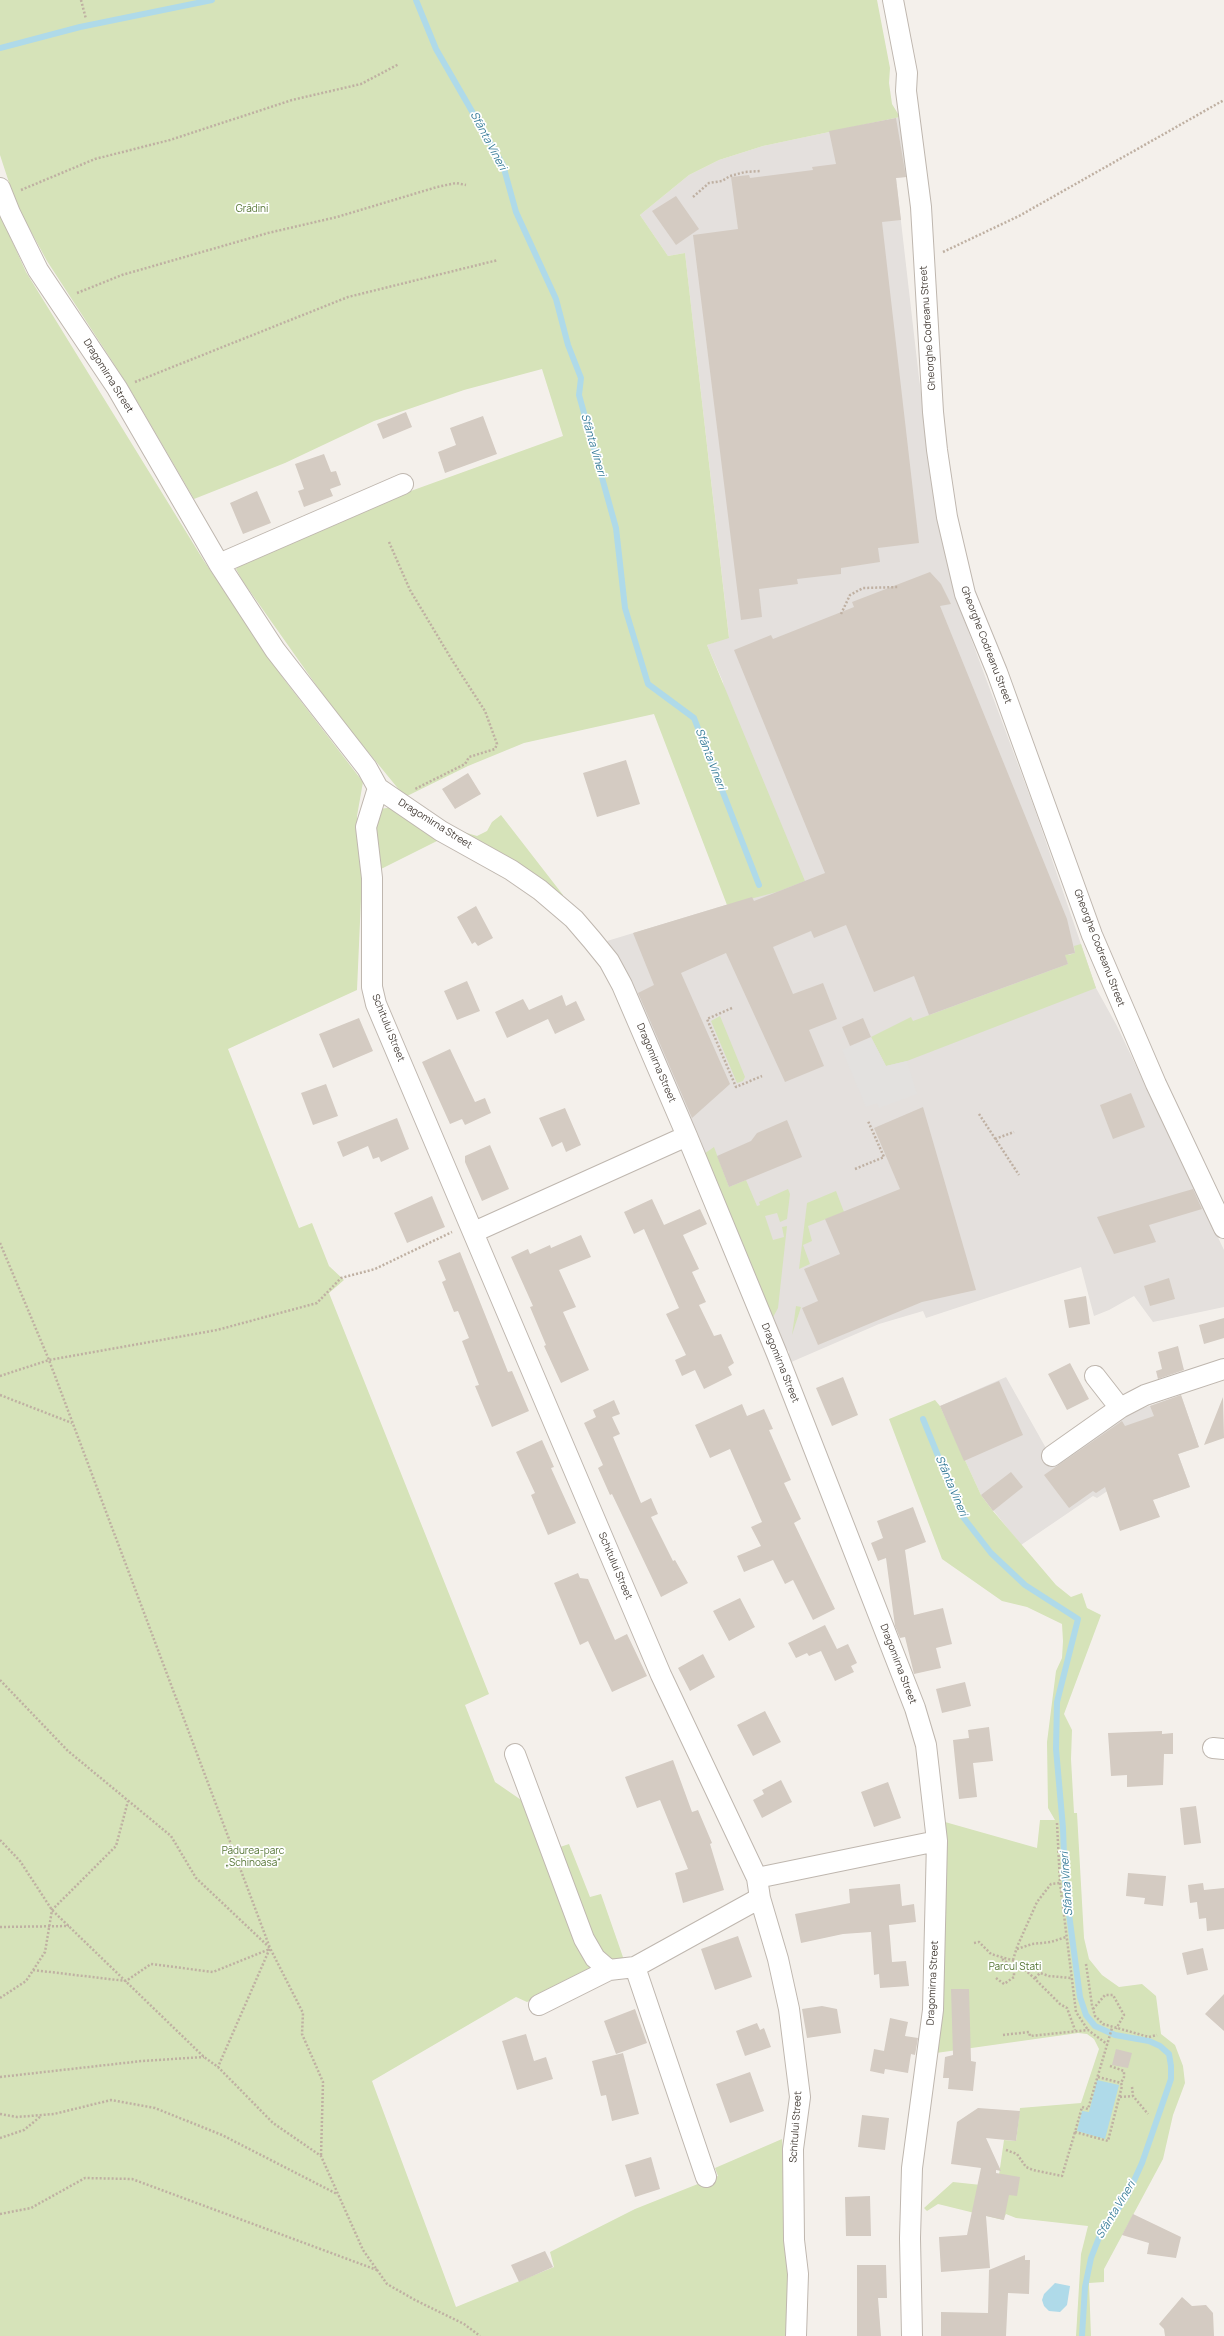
<!DOCTYPE html>
<html>
<head>
<meta charset="utf-8">
<style>
	body { margin:0 }
	canvas { display:block; background:#f4f0eb }
</style>
</head>
<body>
<canvas width="1224" height="2336"></canvas>
<script>
const ctx = document.querySelector('canvas').getContext('2d');
ctx.lineJoin = 'round';
function fill(path, color) { ctx.fillStyle = color; ctx.fill(path, 'evenodd'); }
const toPath = rows => new Path2D(rows.map(r => 'M' + r).join(''));
function strokePath(path, color, width, dash) { ctx.strokeStyle = color; ctx.lineWidth = width; ctx.lineCap = dash ? 'butt' : 'round'; ctx.setLineDash(dash || []); ctx.stroke(path); }
function label(font, color, halo, rows, align = 'center') {
  ctx.font = font + ' Manrope,sans-serif'; ctx.lineWidth = 3.5; ctx.setLineDash([]); ctx.textBaseline = 'middle'; ctx.strokeStyle = halo; ctx.fillStyle = color; for (const [text, x, y, turn = 0] of rows) {
    ctx.save(); ctx.translate(x, y); ctx.rotate((+turn || 0) * Math.PI / 180); ctx.textAlign = isNaN(turn) ? turn : align; if (halo) ctx.strokeText(text, 0, 0); ctx.fillText(text, 0, 0); ctx.restore();
  }
}
fill(toPath([
	[900,117,907,177,896,178,919,378,941,538,953,569,957,601,1035,810,1096,988,1117,1026,1224,1250,1224,1307,1153,1322,1134,1296,1109,1310,1094,1316,1081,1267,926,1318,923,1311,879,1324,789,1363,789,1352,776,1333,626,973,607,941,752,897,723,682,707,645,729,637,685,253,668,256,640,215,689,175,719,160,763,146],
	[1006,1377,1047,1450,1081,1442,1132,1412,1181,1395,1199,1447,1178,1454,1190,1487,1156,1499,1145,1466,1097,1498,1093,1496,1021,1545,981,1495,940,1406]
]), '#e4e0dd');
fill(toPath([
	[0,0,877,0,890,68,889,83,892,104,900,117,763,146,719,160,689,175,640,215,668,256,685,253,729,638,707,645,805,881,777,892,727,905,654,714,524,743,468,766,405,797,333,709,242,580,236,569,245,558,408,492,563,436,542,369,464,390,374,421,285,463,194,499,127,384,47,261,16,204,0,155],
	[0,214,26,272,204,561,283,678,363,782,357,816,362,876,357,990,228,1049,299,1228,312,1223,329,1266,344,1280,329,1293,489,1694,465,1705,495,1782,527,1804,591,1968,583,1975,527,2002,516,1997,372,2081,456,2307,554,2267,550,2252,635,2209,718,2176,715,2168,782,2139,790,2247,788,2336,0,2336],
	[395,807,441,839,379,870,372,818,379,809],
	[501,815,563,895,561,899,450,828,477,836,487,831,492,822],
	[1081,944,1096,988,907,1061,886,1066,871,1037,911,1017,913,1021,1068,964,1062,948,1069,955,1075,953,1074,946],
	[720,1016,745,1077,743,1081,737,1083,711,1021],
	[714,1147,729,1187,746,1180,757,1206,760,1205,759,1202,788,1189,790,1194,787,1219,780,1222,777,1213,765,1216,773,1240,784,1237,782,1227,787,1226,778,1308,771,1321,704,1154],
	[836,1191,844,1212,808,1226,812,1241,803,1245,810,1264,799,1269,807,1203],
	[796,1306,801,1307,792,1335],
	[935,1400,940,1406,981,1495,993,1511,1056,1585,1071,1597,1082,1593,1087,1608,1101,1615,1064,1714,1072,1730,1071,1759,1074,1813,1077,1813,1084,1938,1089,1959,1102,1975,1119,1987,1142,1984,1156,1996,1161,2034,1175,2045,1183,2066,1185,2083,1173,2115,1163,2159,1104,2269,1104,2282,1089,2283,1091,2336,1076,2336,1081,2254,1088,2226,1016,2218,1006,2214,1003,2220,938,2204,927,2211,924,2208,953,2182,981,2185,998,2182,1004,2140,1016,2141,1020,2108,1081,2103,1099,2049,1094,2039,1087,2034,1078,2033,936,2053,945,1822,1037,1848,1040,1820,1055,1820,1048,1808,1047,1742,1056,1671,1062,1658,1063,1641,1062,1624,1027,1607,1002,1601,942,1559,889,1419],
	[569,1844,590,1897,601,1894,624,1960,614,1962,599,1955,557,1848]
]), '#d6e3b9');
fill(toPath([
	[871,1037,886,1066,907,1061,917,1094,879,1108,877,1103,866,1107,842,1050]
]), '#e3e1df');
fill(toPath([
	[1097,2080,1119,2085,1105,2139,1077,2131,1082,2111,1089,2112],
	[1055,2283,1070,2286,1067,2305,1060,2312,1049,2311,1044,2306,1042,2300,1044,2294]
]), '#afdae9');
strokePath(toPath([
	[416,0,436,49,503,165,516,212,556,299,568,345,581,378,579,395,616,528,625,608,648,684,694,718,759,885],
	[0,48,80,27,212,0],
	[923,1419,963,1517,991,1553,1025,1585,1078,1619,1057,1702,1056,1749,1063,1828,1065,1884,1080,1997,1086,2015,1095,2026,1115,2035,1149,2041,1160,2046,1169,2054,1171,2066,1171,2079,1142,2163,1127,2196,1100,2235,1091,2258,1085,2287,1082,2336]
]), '#afdae9', 6);
fill(toPath([
	[896,118,906,177,896,178,901,220,882,222,919,543,878,548,880,562,841,568,841,574,797,579,798,584,759,589,762,617,741,620,693,235,738,229,731,177,749,175,750,178,813,170,812,167,836,164,829,131],
	[676,196,699,229,676,245,652,211],
	[406,412,412,427,383,439,377,424],
	[483,416,497,454,445,473,438,452,456,445,450,428],
	[324,454,331,472,336,471,341,485,330,489,333,496,304,507,298,491,304,489,295,464],
	[257,491,271,523,243,534,230,503],
	[930,572,941,584,951,604,940,606,1067,919,1075,953,1065,955,1068,964,929,1015,914,976,874,992,846,925,814,938,811,931,773,947,793,994,823,983,837,1019,809,1030,824,1066,785,1082,726,953,681,973,730,1084,692,1118,638,993,654,985,633,933,752,897,754,901,825,873,734,650,771,635,773,639,854,607,852,602],
	[626,760,640,804,597,817,583,773],
	[468,773,481,794,455,809,442,789],
	[476,906,493,938,478,946,475,942,472,944,457,917],
	[467,981,480,1011,457,1020,444,991],
	[562,995,566,1006,576,1001,585,1020,555,1034,548,1019,507,1038,495,1012,523,999,529,1010],
	[359,1018,373,1051,333,1068,319,1034],
	[863,1018,871,1037,850,1046,842,1027],
	[450,1049,475,1102,485,1098,491,1113,465,1125,462,1119,450,1124,422,1062],
	[326,1084,338,1116,313,1125,301,1093],
	[1131,1093,1145,1127,1113,1139,1100,1105],
	[923,1107,976,1290,922,1302,818,1345,802,1308,818,1301,804,1269,840,1254,825,1219,900,1189,874,1128],
	[565,1108,581,1145,566,1152,562,1142,552,1147,539,1118],
	[397,1118,409,1149,381,1162,379,1157,373,1159,368,1146,343,1157,337,1142],
	[787,1120,802,1157,729,1187,717,1156,751,1141,757,1133],
	[490,1145,509,1189,482,1201,465,1162,465,1156],
	[1193,1189,1202,1209,1149,1225,1156,1242,1114,1254,1097,1217],
	[432,1196,445,1227,407,1243,394,1213],
	[652,1199,664,1225,700,1209,707,1224,683,1235,699,1269,692,1272,706,1302,699,1305,714,1336,721,1334,734,1363,728,1367,732,1375,704,1389,695,1370,682,1376,675,1360,686,1355,666,1314,679,1308,644,1229,634,1234,624,1212],
	[581,1235,591,1257,559,1270,576,1307,563,1312,589,1370,561,1383,544,1346,546,1345,530,1307,533,1306,511,1257,528,1249,530,1254,550,1245,551,1248],
	[460,1252,508,1372,512,1371,529,1411,492,1427,475,1386,479,1385,462,1341,469,1338,458,1311,454,1312,442,1282,446,1280,438,1261],
	[1169,1278,1175,1299,1150,1306,1144,1286],
	[1086,1296,1090,1324,1069,1328,1064,1300],
	[1224,1318,1224,1338,1204,1344,1199,1325],
	[1178,1346,1184,1370,1158,1379,1156,1371,1162,1369,1158,1352],
	[1070,1363,1089,1399,1067,1410,1048,1374],
	[843,1377,858,1415,832,1426,816,1388],
	[999,1381,1023,1435,964,1461,940,1406],
	[1181,1395,1199,1447,1178,1454,1190,1487,1153,1500,1160,1517,1120,1531,1105,1487,1096,1493,1093,1491,1069,1508,1044,1475,1122,1421,1125,1426,1154,1416,1150,1406],
	[1223,1397,1224,1438,1204,1445],
	[614,1400,620,1414,612,1417,620,1434,613,1437,641,1503,651,1498,658,1514,651,1517,673,1561,675,1560,688,1583,661,1597,612,1494,610,1495,598,1468,603,1465,584,1423,596,1417,593,1410],
	[742,1404,747,1416,764,1409,773,1429,769,1430,791,1480,784,1483,801,1519,794,1523,835,1609,813,1620,793,1580,785,1584,773,1560,744,1572,737,1556,761,1546,751,1527,762,1522,730,1449,710,1458,695,1425],
	[542,1440,554,1467,551,1468,576,1523,548,1535,531,1495,535,1493,516,1452],
	[1011,1472,1023,1487,993,1511,981,1495],
	[913,1507,926,1542,905,1550,914,1615,943,1608,952,1644,936,1648,941,1668,914,1674,905,1637,900,1638,895,1626,886,1558,878,1561,871,1543,883,1538,877,1521],
	[578,1573,580,1578,588,1579,615,1640,627,1634,647,1676,612,1692,588,1641,580,1645,554,1583],
	[740,1598,755,1627,729,1641,713,1611],
	[825,1625,837,1649,848,1644,857,1663,851,1666,854,1672,835,1681,821,1651,809,1656,807,1653,796,1658,788,1643],
	[703,1654,715,1677,690,1691,678,1668],
	[965,1682,971,1706,942,1713,936,1689],
	[765,1711,781,1742,753,1756,737,1725],
	[989,1727,993,1761,973,1763,977,1797,959,1799,953,1740,969,1738,968,1730],
	[1162,1731,1162,1734,1173,1733,1173,1754,1164,1754,1163,1785,1127,1787,1127,1775,1111,1776,1108,1733],
	[673,1760,692,1812,698,1810,712,1843,710,1844,724,1890,683,1903,675,1873,688,1869,660,1800,637,1808,625,1777],
	[781,1780,792,1802,762,1818,753,1800,764,1794,762,1790],
	[888,1782,901,1818,874,1827,861,1792],
	[1196,1806,1201,1843,1184,1845,1180,1808],
	[1128,1873,1166,1876,1163,1906,1144,1904,1145,1898,1126,1896],
	[1203,1883,1204,1890,1224,1888,1224,1929,1207,1931,1206,1918,1199,1919,1197,1902,1190,1903,1188,1885],
	[900,1884,902,1906,914,1904,916,1922,889,1925,892,1962,906,1961,909,1986,880,1988,879,1974,874,1975,871,1932,843,1934,801,1943,795,1914,850,1903,849,1889],
	[738,1936,752,1977,715,1990,701,1949],
	[1203,1948,1208,1970,1187,1975,1182,1953],
	[951,1989,969,1989,971,2061,976,2062,973,2091,948,2089,949,2078,943,2078,945,2057,953,2055],
	[1224,1994,1224,2031,1205,2014],
	[822,2006,837,2009,841,2033,807,2038,802,2009],
	[635,2009,647,2043,616,2054,604,2021],
	[890,2018,908,2022,905,2036,918,2038,915,2055,911,2054,908,2073,885,2069,884,2074,870,2071,874,2049,884,2051],
	[757,2023,760,2030,764,2028,771,2047,745,2056,736,2031],
	[526,2034,534,2061,546,2057,553,2079,517,2090,502,2041],
	[1116,2049,1132,2053,1128,2068,1112,2065],
	[623,2053,639,2114,612,2121,606,2095,601,2096,592,2061],
	[750,2072,764,2111,730,2123,716,2084],
	[978,2108,1020,2111,1016,2141,986,2138,1001,2171,996,2170,996,2173,1020,2177,1017,2196,1009,2195,1004,2220,986,2216,990,2268,941,2272,939,2237,967,2235,981,2168,951,2164,957,2122],
	[862,2115,889,2118,885,2150,858,2147],
	[651,2157,660,2189,635,2197,625,2165],
	[870,2196,871,2236,846,2236,845,2197],
	[1133,2214,1181,2237,1176,2258,1147,2254,1149,2243,1122,2235],
	[545,2251,553,2267,519,2282,511,2265],
	[1025,2255,1025,2260,1030,2260,1029,2294,1008,2293,1006,2336,941,2336,941,2312,988,2313,989,2270],
	[857,2265,886,2265,887,2298,878,2298,881,2336,857,2336],
	[1182,2297,1192,2306,1206,2305,1213,2313,1214,2336,1165,2336,1164,2329,1159,2324]
]), '#d4cbc2');
const minor = toPath([
	[893,0,907,73,906,91,921,207,933,412,937,450,947,517,965,594,997,672,1092,935,1156,1084,1224,1228],
	[0,188,10,213,38,270,117,388,219,564,275,650,367,768,378,788,441,831,511,870,540,890,574,919,592,940,609,961,622,985,687,1136,777,1354,915,1708,926,1745,937,1841,933,2010,912,2168,910,2238,912,2336],
	[219,564,403,484],
	[378,788,366,827,372,878,372,987,376,1004,661,1675,757,1878,760,1898,778,1959,789,2009,800,2097,793,2149,794,2240,798,2274,796,2336],
	[474,1232,687,1136],
	[1095,1376,1120,1408],
	[1052,1456,1120,1408,1145,1395,1224,1369],
	[1213,1748,1224,1749],
	[515,1754,584,1939,595,1958,609,1970],
	[757,1878,937,1841],
	[635,1967,706,2177],
	[539,2005,609,1970,635,1967,760,1898]
]);
strokePath(minor, '#bfb7af', 22);
strokePath(toPath([
	[81,0,86,19],
	[21,190,95,159,170,140,292,100,361,84,399,64],
	[693,197,709,183,722,181,730,176,745,172,760,171],
	[943,252,1019,216,1224,100],
	[77,293,122,275,268,233,337,217,437,187,456,183,466,185],
	[135,382,348,297,498,260],
	[389,542,410,590,452,660,485,711,497,744,495,749,469,757,465,764,415,789],
	[841,614,850,595,863,588,899,587],
	[732,1008,707,1019,736,1087,762,1076],
	[979,1114,1019,1175],
	[995,1139,1014,1132],
	[855,1169,884,1157,868,1121],
	[0,1243,49,1360,270,1948,218,2067],
	[0,1376,49,1360,217,1330,317,1303,341,1278,375,1269,452,1232],
	[0,1395,72,1423],
	[0,1680,68,1751,171,1836,196,1878,270,1948,303,2013,302,2034,323,2082,321,2156],
	[1057,1823,1060,1883,1076,2012,1088,2030],
	[0,1840,20,1861,52,1910,204,2057,218,2067,273,2123,321,2156,363,2250,387,2284,415,2300,464,2324,480,2336],
	[0,1927,69,1926],
	[974,1943,979,1942,991,1954,1015,1961,1033,1977,1060,2004,1067,2008,1075,2030],
	[1017,1949,1032,1944,1051,1942,1066,1937],
	[1013,1960,1017,1947,1037,1902,1051,1884,1060,1883],
	[1086,1964,1092,2005,1095,2016,1103,2024,1149,2037,1157,2035],
	[33,1970,126,1981,151,1964,213,1972,270,1949],
	[996,1978,1004,1984,1014,1977,1014,1970,1010,1964,1003,1960,1003,1957],
	[1035,1978,1040,1973,1049,1976,1071,1978],
	[0,1998,26,1981,45,1952,52,1910,116,1846,128,1801],
	[1093,2009,1105,1995,1113,1995,1124,2015,1116,2029],
	[1003,2035,1029,2032,1030,2036,1088,2030,1107,2044],
	[1110,2066,1124,2071,1124,2077,1121,2083],
	[0,2077,142,2061,204,2057],
	[1098,2077,1121,2083,1122,2086,1108,2141,1075,2132,1082,2107,1088,2109,1112,2028],
	[1132,2087,1133,2096],
	[1120,2097,1133,2096,1148,2114],
	[0,2114,17,2117,54,2114,111,2100,155,2108,222,2135,337,2194],
	[0,2138,24,2130,41,2116],
	[1006,2150,1017,2154,1026,2167,1033,2170,1062,2176,1075,2132],
	[0,2214,31,2208,85,2178,132,2179,377,2270]
]), '#bfb0a2', 2.5, [2, 2]);
strokePath(minor, '#fff', 20);
label('10px', '#547433', '#fff', [
	["Grădini",252,209],
	["Pădurea-parc",253,1851],
	["„Schinoasa“",253,1863],
	["Parcul Stati",1015,1967]
]);
label('10px', '#48403a', '#fff', [
	["Gheorghe Codreanu Street",928,328,-94],
	["Dragomirna Street",108,376,58],
	["Gheorghe Codreanu Street",986,645,69],
	["Dragomirna Street",435,824,32],
	["Gheorghe Codreanu Street",1099,948,69],
	["Schitului Street",388,1028,68],
	["Dragomirna Street",656,1063,67],
	["Dragomirna Street",780,1363,68],
	["Schitului Street",615,1566,67],
	["Dragomirna Street",898,1664,69],
	["Dragomirna Street",933,1983,-87],
	["Schitului Street",796,2127,-86]
]);
label('italic 11px', '#3a7e9a', '#fff', [
	["Sfânta Vineri",488,141,62],
	["Sfânta Vineri",593,445,74],
	["Sfânta Vineri",710,759,69],
	["Sfânta Vineri",951,1486,67],
	["Sfânta Vineri",1067,1884,-94],
	["Sfânta Vineri",1116,2210,-59]
]);
</script>
</body>
</html>
